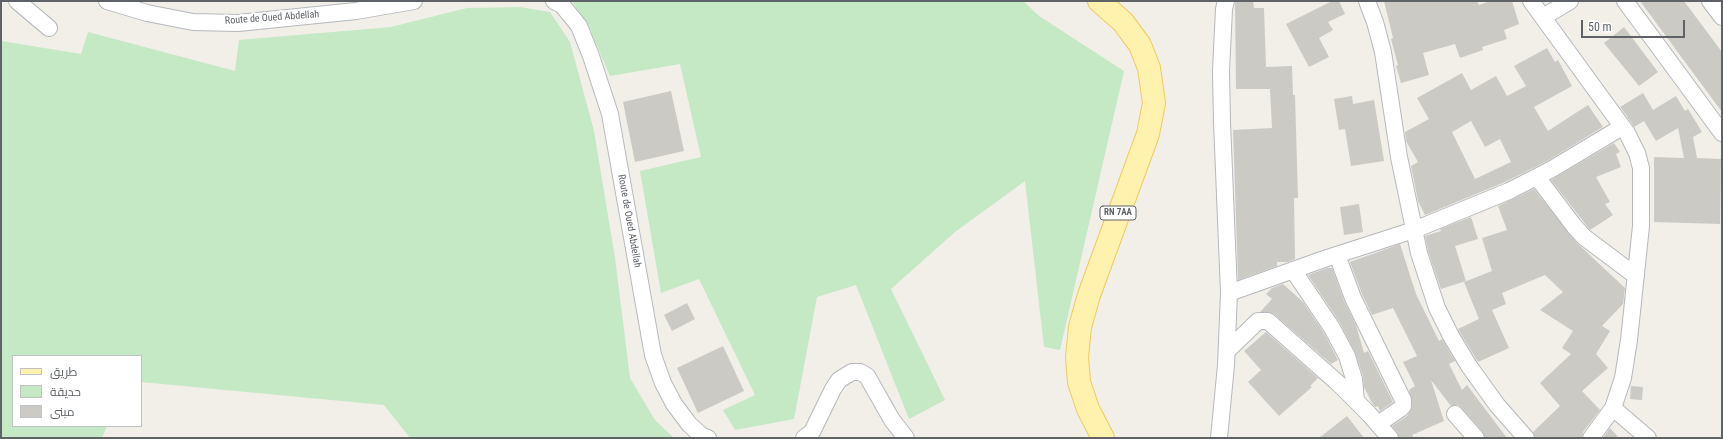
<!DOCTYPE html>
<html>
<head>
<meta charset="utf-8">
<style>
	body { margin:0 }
	#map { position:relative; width:1723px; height:439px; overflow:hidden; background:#f1efe8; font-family:"Roboto Condensed",Cairo,sans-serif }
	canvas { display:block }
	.frame { position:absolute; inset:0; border:2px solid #5f6368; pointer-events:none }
	.legend { position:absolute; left:12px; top:355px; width:130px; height:72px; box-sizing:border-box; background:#fff; border:1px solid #bfc1c3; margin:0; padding:5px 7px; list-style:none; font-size:12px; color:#5f6368 }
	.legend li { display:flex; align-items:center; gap:8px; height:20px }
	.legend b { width:20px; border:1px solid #bfc1c3 }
	.scale { position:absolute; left:1581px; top:20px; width:104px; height:18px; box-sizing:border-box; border:2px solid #5f6368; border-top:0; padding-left:5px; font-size:12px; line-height:14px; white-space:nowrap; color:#5f6368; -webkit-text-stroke:3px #fff; paint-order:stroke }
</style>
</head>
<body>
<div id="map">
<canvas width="1723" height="439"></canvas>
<div class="frame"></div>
<ul class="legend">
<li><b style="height:5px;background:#fff2af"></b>طريق</li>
<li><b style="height:11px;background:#c5e8c5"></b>حديقة</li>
<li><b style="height:11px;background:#cccac5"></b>مبنى</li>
</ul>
<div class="scale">50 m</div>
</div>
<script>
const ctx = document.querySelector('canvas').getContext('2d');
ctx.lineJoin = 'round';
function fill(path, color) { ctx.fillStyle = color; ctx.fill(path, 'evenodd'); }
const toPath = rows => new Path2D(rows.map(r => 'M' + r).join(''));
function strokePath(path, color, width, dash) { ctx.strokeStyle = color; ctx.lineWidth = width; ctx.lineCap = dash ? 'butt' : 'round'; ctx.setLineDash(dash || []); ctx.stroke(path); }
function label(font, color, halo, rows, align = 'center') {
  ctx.font = font + ' "Roboto Condensed",sans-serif'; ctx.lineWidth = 4; ctx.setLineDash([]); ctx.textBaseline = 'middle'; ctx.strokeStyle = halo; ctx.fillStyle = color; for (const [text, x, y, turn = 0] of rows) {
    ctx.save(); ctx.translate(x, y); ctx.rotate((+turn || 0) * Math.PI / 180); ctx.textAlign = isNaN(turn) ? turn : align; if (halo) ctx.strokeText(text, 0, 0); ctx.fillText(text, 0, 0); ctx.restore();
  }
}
fill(toPath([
	[572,1,1023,1,1039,16,1124,71,1060,350,1044,347,1025,181,955,232,891,289,945,400,909,419,856,285,817,297,794,419,735,430,723,410,755,395,699,279,661,293,640,171,701,157,680,64,610,76,588,25],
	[520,7,550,12,570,42,594,131,615,258,630,378,655,420,674,438,410,438,384,405,141,382,141,356,13,356,13,426,107,426,102,438,1,438,1,41,81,54,88,32,235,71,239,40,391,27,467,8]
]), '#c5e8c5');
fill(toPath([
	[1235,1,1253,1,1254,8,1264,8,1266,67,1292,66,1293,95,1295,95,1298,198,1294,198,1295,259,1288,262,1277,262,1277,266,1238,280,1233,130,1272,128,1270,89,1236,89],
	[1332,1,1339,1,1345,14,1328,22,1333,30,1319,38,1329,57,1309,67,1286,24],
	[1384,1,1477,1,1479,5,1491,1,1512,1,1519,24,1504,30,1507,39,1482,47,1483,50,1460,58,1455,44,1423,53,1429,75,1401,83,1396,66,1398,65,1391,39,1393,38],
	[1640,1,1684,1,1722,52,1722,112],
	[1624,27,1658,72,1639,86,1604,43],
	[1547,48,1555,62,1558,60,1572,86,1534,107,1548,131,1588,105,1603,127,1547,161,1505,182,1425,215,1418,201,1411,166,1418,162,1406,141,1405,132,1429,119,1417,98,1462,73,1471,90,1496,76,1507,96,1526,86,1514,66],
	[1471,121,1485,147,1500,139,1511,162,1475,179,1452,132],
	[671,91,684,151,635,162,623,102],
	[1643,93,1653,110,1676,96,1685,111,1688,109,1702,132,1693,137,1697,158,1721,159,1720,224,1654,222,1654,157,1684,158,1678,128,1656,141,1644,121,1634,127,1624,112,1620,107],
	[1352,96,1353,104,1374,100,1384,161,1351,166,1345,129,1339,130,1334,99],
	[1614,143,1620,152,1616,154,1621,167,1596,177,1610,202,1605,204,1613,215,1590,230,1551,180],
	[1534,189,1577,243,1625,288,1623,304,1602,326,1610,331,1596,354,1608,368,1582,391,1600,410,1583,432,1582,438,1535,438,1533,432,1560,406,1540,383,1571,354,1562,348,1573,331,1540,310,1563,292,1545,275,1502,293,1506,304,1492,310,1509,348,1478,362,1458,329,1479,319,1464,282,1492,271,1482,238,1507,230,1498,206],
	[1359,204,1363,232,1344,235,1340,207],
	[1471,217,1478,239,1455,246,1466,281,1441,289,1428,251,1425,236,1441,231,1440,229],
	[1400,244,1416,294,1439,341,1442,339,1455,361,1449,364,1462,390,1467,385,1507,438,1485,438,1483,432,1462,408,1458,405,1451,406,1431,380,1444,421,1412,435,1414,438,1399,438,1397,432,1392,426,1407,416,1412,407,1412,400,1409,390,1415,386,1403,362,1417,356,1393,308,1372,315,1362,294,1350,262],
	[1327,268,1332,268,1344,301,1356,325,1364,353,1368,351,1393,402,1380,411,1378,406,1375,407,1372,403,1364,387,1363,376,1355,352,1340,323,1308,275],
	[1283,284,1303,302,1324,333,1338,360,1331,364,1274,314,1268,312,1260,312,1272,299,1266,294,1272,288],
	[687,303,695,319,672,331,664,315],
	[1266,332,1318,378,1310,386,1312,387,1279,416,1248,382,1261,370,1244,351],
	[723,346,744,391,698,413,677,368],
	[1631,386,1643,387,1642,400,1630,399],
	[1347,416,1364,438,1319,438],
	[1610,428,1619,438,1603,438]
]), '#cccac5');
const street = toPath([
	[17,1,49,28],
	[107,1,147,13,193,22,238,23,356,11,414,1],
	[554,1,562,5,579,26,591,56,610,114,653,355,663,383,674,404,689,424,702,436,708,438],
	[1367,1,1375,22,1383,52,1399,157,1419,253,1437,308,1451,336,1469,366,1497,405,1526,438],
	[1531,1,1627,133,1637,153,1641,168,1641,226,1629,340,1623,378,1613,408,1591,438],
	[1625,1,1722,133],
	[1710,1,1722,17],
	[1543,17,1570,1],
	[1537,177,1574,226,1584,237,1636,276],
	[1337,255,1353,298,1403,400,1403,406,1400,409,1378,424],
	[1293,270,1332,328,1347,356,1354,379,1356,401],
	[1229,293,1327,258,1414,230,1509,191,1552,169,1622,127],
	[1227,351,1258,321,1268,321,1339,384,1369,414,1390,438],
	[1613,408,1648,438],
	[1455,414,1476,438],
	[804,438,812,432,833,389,839,380,852,372,860,372,867,376,892,420,906,438],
	[1219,438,1226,365,1229,293,1222,122,1221,71,1224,9,1226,1]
]);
const primary = toPath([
	[1099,1,1123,22,1140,45,1149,68,1154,103,1148,134,1089,295,1080,327,1077,357,1079,382,1088,409,1103,438]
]);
strokePath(street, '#b5b8bc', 18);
strokePath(primary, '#f2c960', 24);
strokePath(street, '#fff', 16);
strokePath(primary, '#fff2af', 22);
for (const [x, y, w] of [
	[1118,213,36]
]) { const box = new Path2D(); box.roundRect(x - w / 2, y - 7, w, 14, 3); ctx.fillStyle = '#fff'; ctx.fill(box); strokePath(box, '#5f6368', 1); }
label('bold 9px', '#5f6368', null, [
	["RN 7AA",1118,213]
]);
label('10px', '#5f6368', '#fff', [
	["Route de Oued Abdellah",272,18,-4],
	["Route de Oued Abdellah",629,221,80]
]);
</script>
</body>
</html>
